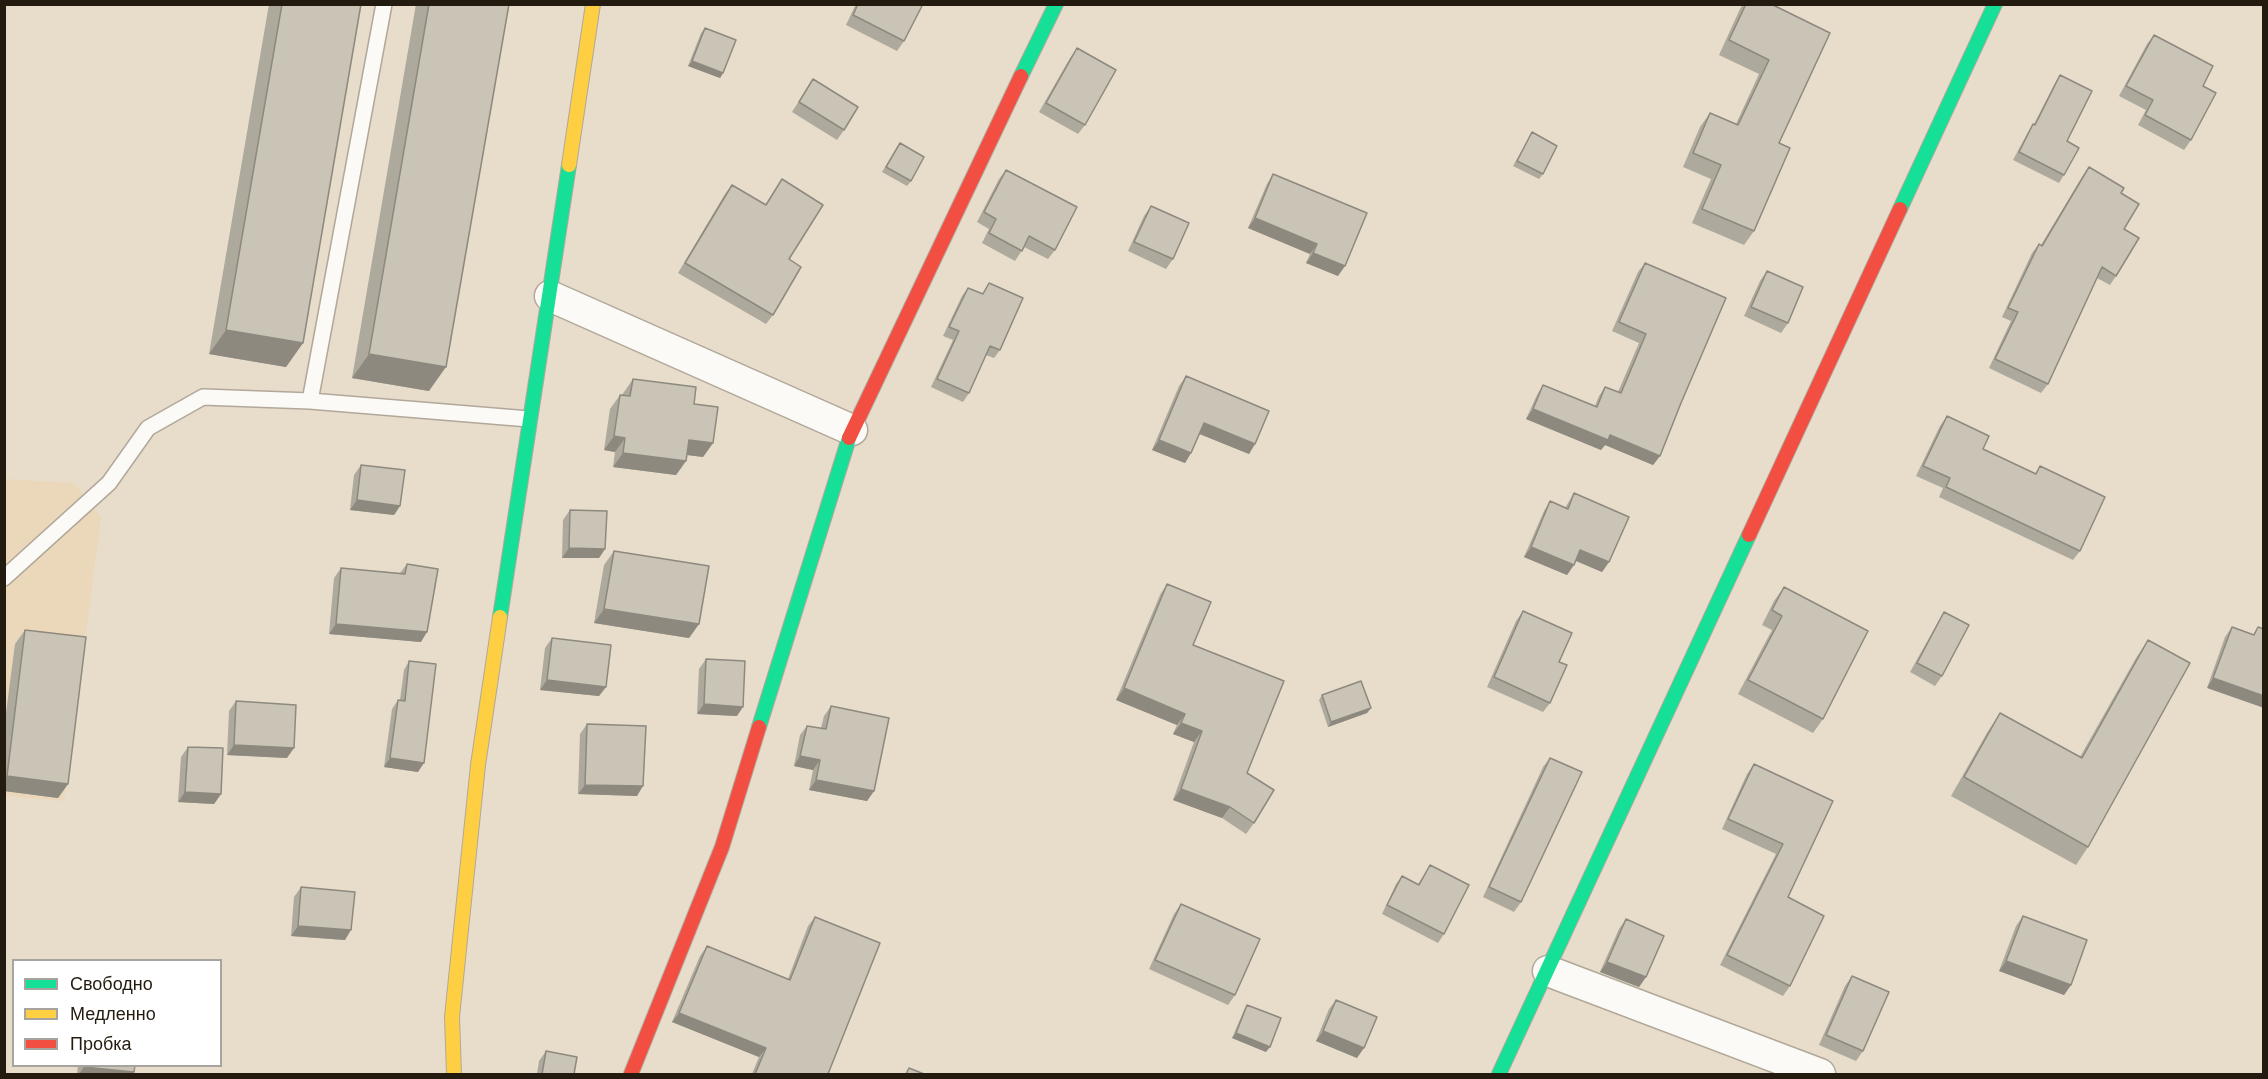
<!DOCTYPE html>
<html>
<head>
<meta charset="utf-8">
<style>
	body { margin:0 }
	#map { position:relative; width:2268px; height:1079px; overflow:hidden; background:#e8dccb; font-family:Arial,sans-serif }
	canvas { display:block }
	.frame { position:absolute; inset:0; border:6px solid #231b0f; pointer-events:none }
	.legend { position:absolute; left:12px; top:959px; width:210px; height:108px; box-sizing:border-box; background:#fff; border:2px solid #a7a49f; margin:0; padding:8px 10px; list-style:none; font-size:18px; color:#231b0f }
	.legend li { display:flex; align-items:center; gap:12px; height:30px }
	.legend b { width:30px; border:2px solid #a7a49f }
</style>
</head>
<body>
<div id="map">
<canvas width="2268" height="1079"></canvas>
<div class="frame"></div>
<ul class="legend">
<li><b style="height:8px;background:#16e098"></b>Свободно</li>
<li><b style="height:8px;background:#ffcf43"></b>Медленно</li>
<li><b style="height:8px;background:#f24e42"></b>Пробка</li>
</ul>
</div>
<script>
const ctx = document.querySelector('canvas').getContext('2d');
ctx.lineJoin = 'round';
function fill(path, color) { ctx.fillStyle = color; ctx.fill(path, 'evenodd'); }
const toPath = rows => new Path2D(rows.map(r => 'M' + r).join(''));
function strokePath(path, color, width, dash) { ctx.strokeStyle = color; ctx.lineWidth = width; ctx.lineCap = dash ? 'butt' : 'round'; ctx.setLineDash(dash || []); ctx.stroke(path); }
fill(toPath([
	[4,479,74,483,101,518,64,801,5,796]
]), '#ebd8ba');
const lane = toPath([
	[310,401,384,4],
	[4,578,109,483,148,428,203,397,310,401,529,419]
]);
const street = toPath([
	[550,296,852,430],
	[1548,971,1820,1074]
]);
const fast = toPath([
	[1021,76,1056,4],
	[1900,209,1995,4],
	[500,617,569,165],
	[759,727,849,438],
	[1499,1074,1749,535]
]);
const slow = toPath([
	[569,165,593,4],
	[454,1074,452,1017,478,765,500,617]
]);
const jam = toPath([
	[849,438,1021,76],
	[1749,535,1900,209],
	[631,1074,722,847,759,727]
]);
strokePath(lane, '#b1a89a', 18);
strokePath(street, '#b1a89a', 33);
strokePath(fast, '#b1a89a', 16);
strokePath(slow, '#b1a89a', 16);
strokePath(jam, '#b1a89a', 16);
strokePath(lane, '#fcfaf7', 15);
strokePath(street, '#fcfaf7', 30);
strokePath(fast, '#16e098', 14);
strokePath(slow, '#ffcf43', 14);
strokePath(jam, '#f24e42', 14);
fill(toPath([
	[269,4,361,4,303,343,286,367,209,354],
	[416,4,509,4,429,391,352,378],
	[856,4,923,4,904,41,897,51,846,25],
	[1743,4,1771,4,1779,143,1754,231,1744,245,1692,223,1711,179,1683,167,1700,127,1710,113,1736,124,1759,74,1719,55,1740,9],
	[705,28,723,73,720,78,688,66,701,33],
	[2154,35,2203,86,2191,140,2184,150,2138,125,2146,110,2119,96,2147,44],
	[1077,48,1085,125,1078,134,1039,112,1070,58],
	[2060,75,2067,141,2064,175,2059,183,2013,160,2028,132,2034,124,2055,83],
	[813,79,844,130,837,140,792,112],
	[1532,132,1543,174,1539,179,1513,166],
	[900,143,911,181,907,186,882,172],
	[2089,167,2121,193,2124,229,2116,276,2110,285,2097,278,2048,384,2041,393,1989,368,2011,321,2002,317,2032,253,2039,244,2041,245,2082,177],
	[1006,170,1055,250,1048,259,1024,247,1015,261,982,243,989,229,977,222,999,179],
	[1273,174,1338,276,1306,263,1310,254,1248,228,1267,184],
	[782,179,789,259,773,315,766,324,678,273,725,194,732,185,765,205],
	[1151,206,1173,259,1166,269,1128,251,1144,216],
	[1645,263,1681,403,1660,456,1653,465,1605,445,1601,450,1526,419,1537,395,1543,385,1595,406,1599,396,1605,387,1618,392,1639,343,1612,331,1638,272],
	[1767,271,1788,323,1781,333,1744,316,1760,281],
	[989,283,1000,350,994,358,986,355,969,393,963,402,931,387,953,340,943,336,962,296,968,288,982,294],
	[1186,376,1255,444,1249,454,1200,434,1191,453,1185,463,1152,450,1179,386],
	[633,379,694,404,713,443,703,457,687,455,686,461,676,475,613,467,615,452,604,450,610,409,620,395,622,395],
	[1947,416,1983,449,2035,474,2040,466,2080,551,2073,560,1939,497,1943,488,1916,476,1940,426],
	[361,465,400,506,394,515,350,510,354,475],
	[1574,493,1609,562,1602,572,1576,561,1567,575,1524,557,1544,511,1550,501,1565,508],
	[570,510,605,549,599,558,562,558,563,520],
	[614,551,699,624,689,638,594,623,604,565],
	[407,564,421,642,329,634,334,578,341,568,400,573],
	[1167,584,1247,773,1254,823,1246,834,1222,818,1173,800,1194,742,1173,734,1177,725,1116,700,1160,595],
	[1784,587,1823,719,1813,733,1738,694,1772,630,1762,625,1774,601],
	[1523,611,1559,662,1550,703,1543,712,1487,687,1516,621],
	[1944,612,1942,676,1935,686,1910,672,1938,622],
	[2232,627,2253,635,2258,627,2264,629,2207,688,2225,637],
	[25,630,68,784,58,798,4,791,4,728,15,644],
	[552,638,606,687,599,696,540,690,545,648],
	[2148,640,2088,847,2076,865,1951,796,1988,731,2000,713,2080,757,2136,658],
	[706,659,737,716,697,714,699,669],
	[409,661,418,772,384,767,392,709,398,700,400,700,404,670],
	[1322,695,1371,708,1367,713,1328,727,1319,700],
	[236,701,287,758,227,755,229,711],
	[831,706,874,791,867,801,809,790,813,770,794,766,800,735,807,726,821,728,824,716],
	[587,724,637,796,578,794,580,734],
	[188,747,221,794,214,804,178,802,181,757],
	[1550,758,1521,902,1514,912,1483,897,1543,767],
	[1754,764,1833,801,1788,897,1790,986,1783,996,1720,965,1776,854,1722,829,1747,774],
	[1430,865,1444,934,1438,943,1382,914,1396,884,1402,876,1418,884],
	[301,887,345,940,291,936,294,897],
	[1181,904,1235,995,1228,1005,1149,969,1174,914],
	[2023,916,2071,985,2064,995,1999,971,2016,926],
	[815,917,828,1074,752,1074,759,1057,672,1022,700,956,707,946,788,979,808,926],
	[1626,919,1646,977,1639,987,1600,972,1619,929],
	[1852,976,1863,1051,1856,1061,1819,1045,1845,986],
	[1336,1000,1357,1058,1316,1041,1329,1009],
	[1247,1005,1266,1052,1232,1038,1244,1010],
	[546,1051,574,1074,537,1074,539,1061],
	[78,1065,135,1065,134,1072,132,1074,77,1074]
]), '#ada99c');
fill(toPath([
	[692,61,723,73,720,78,688,66],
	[1255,218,1317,244,1310,254,1248,228],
	[1313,253,1345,266,1338,276,1306,263],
	[226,330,303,343,286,367,209,354],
	[369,354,446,367,429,391,352,378],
	[1533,409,1610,435,1660,456,1653,465,1605,445,1601,450,1526,419],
	[1204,423,1255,444,1249,454,1197,433],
	[614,436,625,438,615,452,604,450],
	[689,440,713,443,703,457,679,454],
	[1159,440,1191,453,1185,463,1152,450],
	[623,453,686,461,676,475,613,467],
	[357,500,400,506,394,515,350,510],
	[1531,547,1574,565,1567,575,1524,557],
	[569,548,605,549,599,558,562,558],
	[1580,550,1609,562,1602,572,1574,560],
	[604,609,699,624,689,638,594,623],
	[336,624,427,632,421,642,329,634],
	[2213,678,2264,696,2264,708,2207,688],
	[547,680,606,687,599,696,540,690],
	[1124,688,1185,714,1177,725,1116,700],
	[704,704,743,707,737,716,697,714],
	[1371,708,1367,713,1328,727,1331,722],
	[1181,723,1202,731,1194,742,1173,734],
	[234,745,294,748,287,758,227,755],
	[800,756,820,760,813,770,794,766],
	[390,758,424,763,418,772,384,767],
	[7,776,68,784,58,798,4,791,4,779],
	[816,780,874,791,867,801,809,790],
	[585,785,643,786,637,796,578,794],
	[1181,789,1230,807,1222,818,1173,800],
	[185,792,221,794,214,804,178,802],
	[298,926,351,930,345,940,291,936],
	[2006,961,2071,985,2064,995,1999,971],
	[1607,962,1646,977,1639,987,1600,972],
	[679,1013,766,1048,759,1057,672,1022],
	[1323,1031,1364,1048,1357,1058,1316,1041],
	[1236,1033,1270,1047,1266,1052,1232,1038],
	[84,1067,134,1072,132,1074,79,1074]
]), '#8d897f');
const building = toPath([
	[282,4,361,4,303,343,226,330,282,4],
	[429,4,509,4,446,367,369,354,429,4],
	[858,4,923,4,904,41,853,15,858,4],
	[1746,4,1771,4,1830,33,1779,143,1790,148,1754,231,1702,209,1721,165,1693,153,1710,113,1738,125,1769,60,1729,40,1746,4],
	[705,28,736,40,723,73,692,61,705,28],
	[2154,35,2213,66,2203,86,2216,93,2191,140,2145,115,2153,100,2126,86,2154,35],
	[1077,48,1116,70,1085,125,1046,103,1077,48],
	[2060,75,2092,91,2067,141,2079,148,2064,175,2019,152,2033,124,2035,125,2060,75],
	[813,79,858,107,844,130,799,102,813,79],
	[1532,132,1557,146,1543,174,1517,161,1532,132],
	[900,143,924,157,911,181,886,167,900,143],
	[2089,167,2124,188,2121,193,2139,204,2124,229,2139,238,2116,276,2102,267,2048,384,1995,359,2018,312,2008,308,2039,244,2042,246,2089,167],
	[1006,170,1077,207,1055,250,1029,236,1022,251,989,233,996,219,984,212,1006,170],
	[1273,174,1367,213,1345,266,1313,253,1317,244,1255,218,1273,174],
	[782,179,823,205,789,259,801,267,773,315,685,263,732,185,766,205,782,179],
	[1151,206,1189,223,1173,259,1134,242,1151,206],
	[1645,263,1726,298,1681,403,1660,456,1610,435,1608,440,1533,409,1543,385,1597,407,1605,387,1621,393,1646,334,1619,322,1645,263],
	[1767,271,1803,287,1788,323,1751,307,1767,271],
	[989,283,1023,298,1000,350,990,346,969,393,937,379,959,331,949,327,968,288,983,294,989,283],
	[1186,376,1269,411,1255,444,1204,423,1191,453,1159,440,1186,376],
	[633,379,696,387,694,404,718,407,713,443,689,440,686,461,623,453,625,438,614,436,620,395,630,396,633,379],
	[1947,416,1989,436,1983,449,2036,474,2040,466,2105,497,2080,551,1946,487,1950,478,1923,466,1947,416],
	[361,465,405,470,400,506,357,500,361,465],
	[1574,493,1629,517,1609,562,1580,550,1574,565,1531,547,1550,501,1568,509,1574,493],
	[570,510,607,511,605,549,569,548,570,510],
	[614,551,709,566,699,624,604,609,614,551],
	[407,564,438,569,427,632,336,624,341,568,405,574,407,564],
	[1167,584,1211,602,1193,645,1284,681,1247,773,1274,790,1254,823,1230,807,1181,789,1202,731,1181,723,1185,714,1124,688,1167,584],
	[1784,587,1868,631,1823,719,1748,680,1782,616,1772,610,1784,587],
	[1523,611,1572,633,1559,662,1567,665,1550,703,1494,677,1523,611],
	[1944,612,1969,625,1942,676,1917,663,1944,612],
	[2232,627,2254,635,2258,627,2264,629,2264,696,2213,678,2232,627],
	[25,630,86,637,68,784,7,776,25,630],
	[552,638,611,645,606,687,547,680,552,638],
	[2148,640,2190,663,2088,847,1964,777,2000,713,2082,758,2148,640],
	[706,659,745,661,743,707,704,704,706,659],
	[409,661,436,664,424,763,390,758,398,700,405,701,409,661],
	[1361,681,1371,708,1331,722,1322,695,1361,681],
	[236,701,296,705,294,748,234,745,236,701],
	[831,706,889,718,874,791,816,780,820,760,800,756,807,726,826,729,831,706],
	[587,724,646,726,643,786,585,785,587,724],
	[188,747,223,748,221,794,185,792,188,747],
	[1550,758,1582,772,1521,902,1489,887,1550,758],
	[1754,764,1833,801,1788,897,1824,916,1790,986,1727,955,1783,844,1728,819,1754,764],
	[1430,865,1469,885,1444,934,1387,905,1402,876,1419,885,1430,865],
	[301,887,355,892,351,930,298,926,301,887],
	[1181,904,1260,939,1235,995,1155,960,1181,904],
	[2023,916,2087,940,2071,985,2006,961,2023,916],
	[815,917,880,943,828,1074,755,1074,766,1048,679,1013,707,946,790,980,815,917],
	[1626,919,1664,936,1646,977,1607,962,1626,919],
	[1852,976,1889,992,1863,1051,1826,1035,1852,976],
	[1336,1000,1377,1017,1364,1048,1323,1031,1336,1000],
	[1247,1005,1281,1018,1270,1047,1236,1033,1247,1005],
	[546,1051,577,1057,574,1074,542,1074,546,1051],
	[84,1065,135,1065,134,1072,84,1067,84,1065],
	[909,1068,924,1074,906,1074,909,1068]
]);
fill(building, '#c9c4b5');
strokePath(building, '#8d897f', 1.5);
</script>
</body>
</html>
